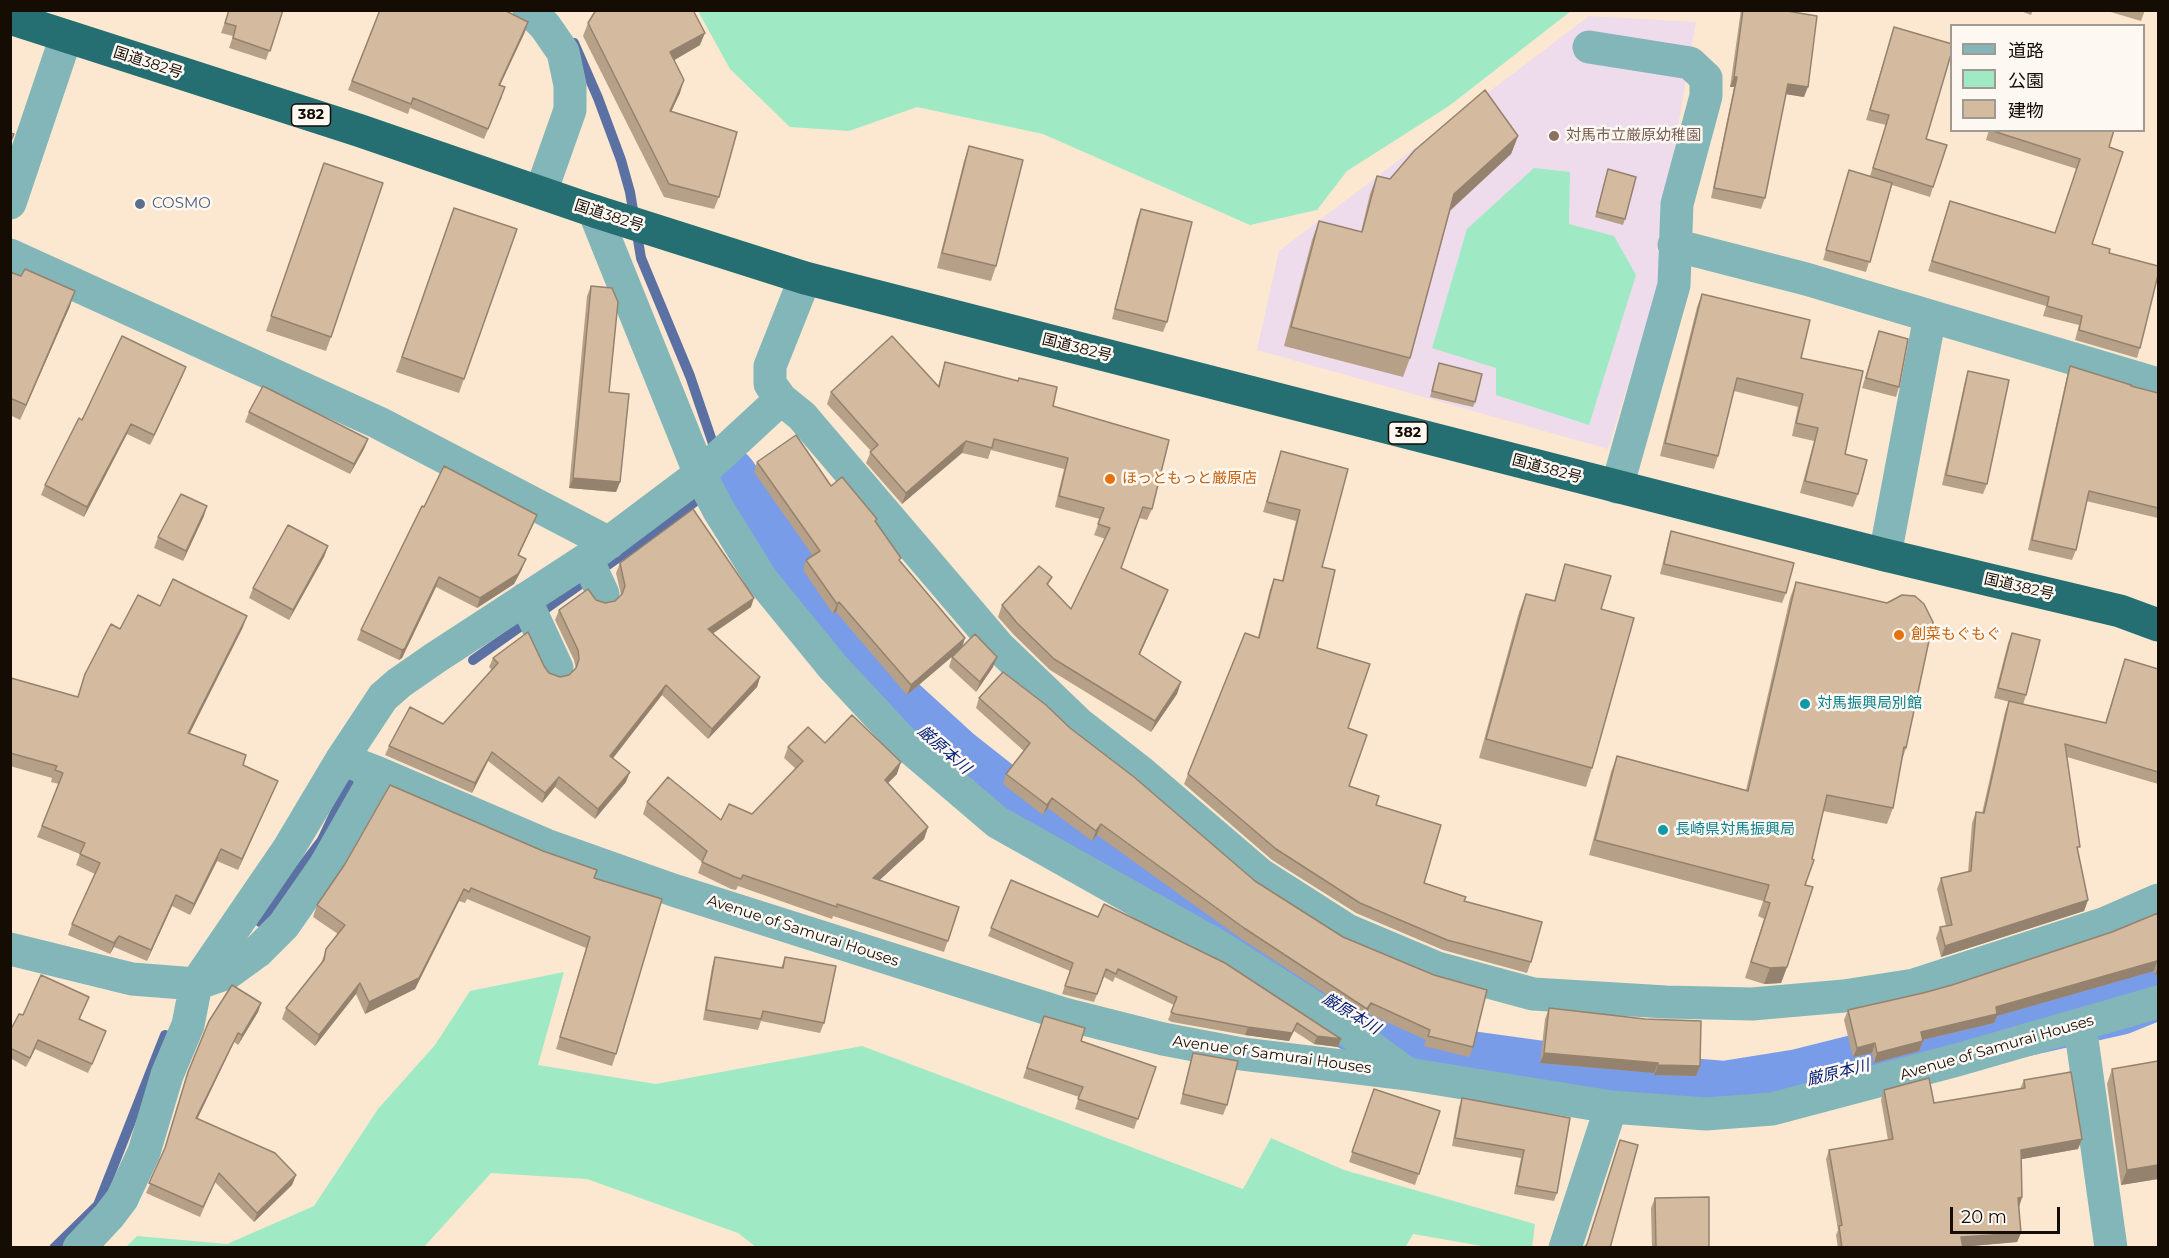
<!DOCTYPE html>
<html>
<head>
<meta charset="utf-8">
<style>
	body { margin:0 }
	#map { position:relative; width:2169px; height:1258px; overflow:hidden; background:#fce8d0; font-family:Montserrat,"Noto Sans JP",sans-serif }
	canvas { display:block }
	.frame { position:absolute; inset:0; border:12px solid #150c03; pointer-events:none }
	.legend { position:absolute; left:1950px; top:24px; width:195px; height:108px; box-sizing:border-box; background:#fdf8f2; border:2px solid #a09a92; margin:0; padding:8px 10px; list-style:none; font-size:18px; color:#150c03 }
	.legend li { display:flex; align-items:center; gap:12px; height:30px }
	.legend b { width:30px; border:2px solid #a09a92 }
	.scale { position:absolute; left:1950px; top:1207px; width:110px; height:27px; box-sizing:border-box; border:3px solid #150c03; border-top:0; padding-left:8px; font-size:18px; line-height:21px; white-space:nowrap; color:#150c03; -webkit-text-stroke:4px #fdf8f2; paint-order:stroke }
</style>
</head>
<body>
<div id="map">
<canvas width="2169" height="1258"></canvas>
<div class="frame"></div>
<ul class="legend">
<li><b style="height:8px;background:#83b6b8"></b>道路</li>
<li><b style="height:16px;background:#9feac4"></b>公園</li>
<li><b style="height:16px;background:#d4ba9e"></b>建物</li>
</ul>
<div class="scale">20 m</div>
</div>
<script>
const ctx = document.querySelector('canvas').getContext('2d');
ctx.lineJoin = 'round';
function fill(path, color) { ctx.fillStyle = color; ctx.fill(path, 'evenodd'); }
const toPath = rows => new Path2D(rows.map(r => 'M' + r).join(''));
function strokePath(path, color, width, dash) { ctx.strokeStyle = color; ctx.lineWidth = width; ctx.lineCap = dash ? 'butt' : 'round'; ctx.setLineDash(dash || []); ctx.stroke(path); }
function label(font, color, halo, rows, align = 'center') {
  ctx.font = font + ' Montserrat,"Noto Sans JP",sans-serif'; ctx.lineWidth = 5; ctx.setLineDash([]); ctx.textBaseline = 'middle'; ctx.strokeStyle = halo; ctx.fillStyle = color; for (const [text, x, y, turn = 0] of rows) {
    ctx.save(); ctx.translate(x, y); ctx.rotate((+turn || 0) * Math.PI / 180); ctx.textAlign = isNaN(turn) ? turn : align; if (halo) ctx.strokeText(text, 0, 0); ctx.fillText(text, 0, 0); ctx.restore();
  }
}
fill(toPath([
	[1589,16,1696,22,1657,249,1663,271,1608,449,1257,350,1279,251]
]), '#eedbeb');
fill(toPath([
	[698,11,1571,11,1449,106,1347,171,1317,210,1250,225,1043,134,917,107,849,131,790,127,730,69],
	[1534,168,1570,172,1569,224,1614,236,1636,275,1589,425,1496,395,1496,368,1432,348,1467,229],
	[564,972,538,1065,656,1084,862,1046,1243,1189,1271,1138,1344,1170,1535,1224,1532,1247,1488,1247,1413,1234,1405,1248,756,1247,738,1233,587,1179,491,1173,424,1247,126,1247,137,1236,227,1244,314,1206,378,1109,435,1045,470,991]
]), '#9feac4');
strokePath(toPath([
	[473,660,656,531,725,479,690,376,641,258,630,192,621,160,598,98,574,43],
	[260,922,322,840,349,783],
	[54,1248,98,1205,165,1035]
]), '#5b71a3', 10);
strokePath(toPath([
	[725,479,837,642,895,707,952,759,1018,811,1179,903,1353,1018,1426,1058,1629,1086,1724,1094,1799,1082,1879,1062,1981,1033,2119,1002,2158,986]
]), '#799ce8', 66);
strokePath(toPath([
	[529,10,545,26,563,52,570,85,570,110,541,192],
	[1589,47,1690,63,1706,78,1706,96,1677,204,1674,285,1617,487],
	[10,203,66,37],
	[1674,245,1806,279,2158,384],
	[10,255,379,423,609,543],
	[805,278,770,366,770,384,781,399,802,416,999,647,1078,723,1142,773,1261,875,1347,930,1437,968,1533,994,1666,1002,1752,1004,1844,996,1914,985,2103,924,2158,900],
	[781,399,700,474,718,509,762,580,833,667,902,741,997,822,1216,945,1335,1021,1406,1073],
	[1885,555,1930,316],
	[587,559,603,594],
	[525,599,557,668],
	[342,759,378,773,546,845,673,890,1064,1014,1163,1039,1242,1054,1408,1074,1611,1107,1706,1114,1772,1109,1957,1060,2158,1002],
	[10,949,132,979,196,984,228,973,257,952,284,925,325,866,378,773],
	[2080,1025,2111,1248],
	[79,1248,109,1216,122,1199,144,1152,167,1075,188,1025,196,984,289,848,342,759,383,697,399,683,435,658,587,559,700,474,594,211],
	[1565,1248,1611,1107]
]), '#83b6b8', 33);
strokePath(toPath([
	[10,18,358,130,594,211,805,278,1885,555,2120,611,2158,625]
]), '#256e71', 33);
fill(toPath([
	[229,10,283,10,266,60,229,48,233,36,221,33],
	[380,10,528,22,500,85,502,97,484,139,410,108,408,114,348,90],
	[1741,10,1781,10,1804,97,1786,94,1765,198,1761,209,1711,198,1734,87,1730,87],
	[2018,10,2033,10,2031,15],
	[2104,10,2145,10,2141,21],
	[588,23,700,45,674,60,680,93,671,111,719,197,714,209,664,197,583,36],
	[1894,27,1926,139,1933,187,1930,197,1892,185,1866,272,1823,260,1849,170,1870,176,1886,125,1866,120],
	[1989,130,2109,147,2092,244,2109,253,2140,348,2137,358,2075,340,2079,325,2043,316,2046,306,1928,271,1950,201,2055,233,2077,169,1986,140],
	[1518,136,1511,154,1450,211,1410,358,1403,377,1284,346,1312,240,1319,221,1361,232,1370,194,1377,176,1390,179],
	[969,146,996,266,991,281,937,268,964,161],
	[324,163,331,337,326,351,266,331],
	[1608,169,1625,219,1623,225,1595,217],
	[454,208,517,229,459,393,396,372],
	[1141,209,1167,322,1163,332,1112,319,1137,219],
	[10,272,70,306,20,420,10,415],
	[591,286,609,392,620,482,616,492,569,488,587,296],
	[1702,294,1801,358,1845,454,1858,494,1853,507,1800,493,1814,441,1792,436,1798,407,1734,391,1718,456,1714,469,1660,456,1697,307],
	[1879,331,1899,387,1896,397,1862,388],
	[945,362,1053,406,1152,509,1147,520,1139,518,1121,568,1168,590,1164,601,1140,654,1181,682,1177,694,1151,732,1050,670,1013,634,998,617,1002,605,1052,577,1048,585,1071,609,1105,539,1094,535,1100,519,1055,507,1064,469,991,450,988,459,962,453,902,504,866,463,871,451,827,404,831,392,938,386],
	[1439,363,1475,402,1473,407,1430,397],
	[2070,366,2131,386,2158,393,2158,518,2086,501,2076,550,2072,560,2028,550,2067,376],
	[1968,371,1987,484,1983,494,1942,485,1965,381],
	[182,377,150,445,127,434,84,517,41,495,45,485,82,420],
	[249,412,368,439,364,449,350,474,245,422],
	[1281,451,1322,567,1317,648,1348,728,1349,786,1376,805,1424,883,1464,901,1531,962,1527,973,1443,950,1356,913,1272,860,1184,784,1188,774,1258,637,1270,589,1274,579,1282,581,1296,521,1263,512],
	[757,462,831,486,877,519,876,522,900,561,962,647,993,667,976,692,949,667,952,657,959,651,907,695,836,612,833,614,803,570,806,560,813,556,754,472],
	[424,507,537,515,519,555,522,569,514,584,477,608,436,587,402,658,399,660,357,640,361,630],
	[204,516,183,561,154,548,158,537],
	[1671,531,1786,593,1782,603,1660,574,1668,541],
	[328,546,324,557,289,620,249,598,253,588],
	[620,563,751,607,713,633,760,677,757,687,708,739,662,695,613,758,626,782,595,819,555,787,542,803,488,761,472,793,385,755,389,746,443,724,492,670,489,667,493,658,544,666,549,673,560,677,569,675,576,669,574,660,555,620,559,610,596,600,605,603,615,601,621,595,616,573],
	[1565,564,1601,609,1592,768,1586,787,1479,758,1519,612,1526,594,1554,601,1559,583],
	[1796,582,1906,748,1902,760,1893,808,1887,824,1823,811,1805,885,1787,967,1781,983,1764,984,1745,978,1764,919,1758,916,1763,901,1589,855,1611,772,1617,756,1746,790,1790,598],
	[160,606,243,627,189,734,243,765,278,781,273,792,238,870,217,861,190,915,172,906,147,961,114,947,110,954,68,935,72,924,95,874,76,865,80,854,37,837,59,784,51,782,52,778,10,766,10,680,78,697,85,674,120,629],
	[2012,633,2026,695,2023,705,2105,723,2125,659,2158,669,2158,784,2067,757,2078,851,2088,900,2084,911,1941,957,1936,938,1940,927,1946,926,1937,889,1941,878,1968,872,1972,823,1976,812,1982,813,2005,712,2009,701,2014,703,1994,698,2008,643],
	[979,698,1070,728,1255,881,1473,1047,1469,1057,1424,1046,1426,1040,1367,1013,1364,1019,1240,938,1097,835,1092,841,1048,808,1043,815,1003,784,1006,774,1024,751,976,708],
	[825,743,897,774,888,783,928,827,924,839,879,880,959,907,944,952,833,916,832,919,738,886,736,890,731,889,698,873,702,862,643,814,647,802,721,820,752,814,796,769,784,758,788,747],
	[345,864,594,878,616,1054,612,1066,556,1049,586,948,467,899,465,903,459,901,415,989,365,1014,356,994,315,1046,282,1019,286,1008,321,964,326,949,338,934,313,917,317,905],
	[1011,880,1341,1039,1338,1047,1314,1044,1294,1031,1289,1041,1245,1035,1172,1022,1168,1020,1174,1005,1115,977,1113,982,1104,977,1094,1002,1062,994,1070,971,988,936],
	[2158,913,2158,974,2155,975,2154,971,1997,1016,1994,1023,1923,1040,1919,1051,1874,1063,1872,1053,1853,1057,1844,1020,1848,1010,1923,993,1952,985,2112,932],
	[715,957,781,968,785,957,824,1023,820,1033,761,1021,758,1030,703,1020,712,967],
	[261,1003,258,1012,238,1045,234,1042,197,1119,296,1175,292,1185,254,1222,215,1182,200,1217,146,1193,164,1152,188,1072],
	[85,1006,80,1019,103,1040,88,1073,35,1049,26,1067,10,1058,10,1031,23,1015],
	[1549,1008,1700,1066,1696,1076,1654,1075,1654,1073,1540,1063,1545,1019],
	[1044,1016,1081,1041,1156,1067,1134,1129,1075,1109,1079,1097,1023,1078],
	[1193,1053,1227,1105,1223,1115,1180,1104,1190,1063],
	[2112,1069,2158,1179,2121,1185,2107,1084],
	[2024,1080,2082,1139,2078,1149,2021,1159,2022,1197,2019,1207,2021,1233,2017,1242,1963,1247,1963,1248,1838,1248,1836,1235,1838,1230,1826,1159,1829,1150,1888,1140,1881,1100,1884,1090,1934,1103,2020,1089],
	[1374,1089,1440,1111,1415,1185,1349,1162],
	[1462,1098,1570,1118,1557,1193,1554,1201,1514,1194,1521,1158,1452,1146,1459,1107],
	[1655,1198,1709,1248,1652,1248,1651,1208]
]), '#b6a088');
fill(toPath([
	[528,22,525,32,496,94,499,85],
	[705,33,700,45,666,65,670,52],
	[1734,77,1737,77,1734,87,1730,87],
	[684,80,680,93,666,123,670,111],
	[1788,84,1808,87,1804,97,1785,94],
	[1518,136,1511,154,1447,213,1454,194],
	[75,291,70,306,20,420,26,405],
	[186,367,182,377,150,445,154,435],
	[131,424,127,434,84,517,87,507],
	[368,439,364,449,350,474,354,464],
	[966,441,962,453,902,504,906,493],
	[573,478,620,482,616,492,569,488],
	[207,506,204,516,183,561,186,551],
	[537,515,533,525,514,565,518,555],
	[328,546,324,557,289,620,293,610],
	[526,559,522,569,514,584,477,608,480,598],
	[439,577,436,587,402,658,399,660,402,650],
	[1168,590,1164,601,1135,665,1139,654],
	[754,598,751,607,705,639,708,629],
	[839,602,836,612,833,614,837,604],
	[247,616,243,627,184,745,188,733],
	[965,638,962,648,907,695,911,685],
	[997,657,993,667,976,692,980,682],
	[760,677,757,687,708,739,712,729],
	[1181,682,1177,694,1151,732,1155,721],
	[666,685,662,695,607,766,610,756],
	[492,752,488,761,472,793,475,783],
	[901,762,897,774,880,791,885,780],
	[630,772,626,782,595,819,598,809],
	[559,777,555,787,542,803,545,793],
	[278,781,273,792,238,870,242,859],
	[1052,798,1048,808,1043,815,1047,805],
	[1101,824,1097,835,1092,841,1096,831],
	[928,827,924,839,869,890,873,878],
	[221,849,217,861,190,915,194,904],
	[464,889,459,901,415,989,365,1014,369,1002],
	[176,895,172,906,147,961,151,950],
	[2088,900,2084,911,1941,957,1945,946],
	[119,936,114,947,110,954,114,943],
	[2157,961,2154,971,1997,1016,1994,1023,1918,1041,1921,1032,1996,1007],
	[2158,966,2158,974,2155,975],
	[1787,967,1781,983,1764,984,1770,968],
	[360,983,356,994,315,1046,319,1035],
	[261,1003,258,1012,238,1045,242,1035],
	[1371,1003,1367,1013,1364,1019,1367,1009],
	[1297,1023,1289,1041,1245,1035,1248,1027],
	[238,1033,234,1042,193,1128,196,1118],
	[1317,1036,1341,1039,1338,1047,1314,1044],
	[38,1040,35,1049,26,1067],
	[1923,1041,1919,1051,1874,1063,1877,1053],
	[1875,1043,1872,1053,1853,1057,1857,1048],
	[1544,1053,1658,1063,1654,1073,1540,1063],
	[1658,1065,1700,1066,1696,1076,1654,1075],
	[2082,1139,2078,1149,2017,1160,2021,1150],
	[2158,1165,2158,1179,2121,1185,2127,1170],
	[296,1175,292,1185,254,1222,257,1213],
	[2022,1197,2019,1207,2018,1198],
	[2021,1233,2017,1242,1958,1247,1961,1237]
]), '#94826f');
const building = toPath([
	[229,10,283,10,270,51,233,38,236,26,225,23,229,10],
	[380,10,504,10,528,22,499,85,505,87,488,129,413,98,411,104,352,81,380,10],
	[596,10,693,10,705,33,670,52,684,80,670,111,737,132,719,197,669,184,588,23,596,10],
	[1743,10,1781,10,1817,16,1808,87,1788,84,1765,198,1714,188,1737,77,1734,77,1743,10],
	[1894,27,1952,44,1952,51,1926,139,1947,145,1933,187,1873,168,1889,115,1870,110,1894,27],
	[1485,90,1518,136,1454,194,1410,358,1291,327,1319,221,1362,232,1377,176,1390,179,1415,150,1485,90],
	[1990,130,2114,130,2109,147,2123,152,2092,244,2110,249,2109,253,2158,266,2158,275,2140,348,2079,330,2082,316,2047,306,2049,297,1932,261,1950,201,2055,233,2080,159,1990,130],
	[10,133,14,134,10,143,10,133],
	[969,146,1023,160,996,266,942,253,969,146],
	[324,163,383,183,331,337,271,316,324,163],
	[1608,169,1636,177,1625,219,1597,212,1608,169],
	[1849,170,1892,183,1870,262,1826,250,1849,170],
	[454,208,517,229,464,379,402,357,454,208],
	[1141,209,1192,222,1167,322,1115,309,1141,209],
	[25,269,75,291,26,405,10,398,10,272,21,276,25,269],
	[591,286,612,288,618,302,609,392,629,394,620,482,573,478,591,286],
	[1702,294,1810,320,1801,358,1863,371,1845,454,1867,460,1858,494,1805,481,1818,428,1796,423,1803,394,1737,378,1718,456,1665,443,1702,294],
	[1879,331,1908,339,1899,387,1866,378,1879,331],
	[122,336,186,367,154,435,131,424,87,507,45,485,79,418,82,420,122,336],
	[892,336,939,387,945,362,1018,381,1019,378,1057,387,1053,406,1169,440,1152,509,1143,507,1121,568,1168,590,1139,654,1181,682,1155,721,1054,659,1017,623,1002,605,1039,566,1052,577,1047,584,1071,609,1110,528,1098,524,1104,508,1059,496,1068,458,994,439,992,448,966,441,906,493,870,452,878,445,831,392,892,336],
	[1439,363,1482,374,1475,402,1432,391,1439,363],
	[2070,366,2131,385,2131,386,2158,393,2158,508,2089,491,2076,550,2032,540,2070,366],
	[1968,371,2009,380,1987,484,1946,475,1968,371],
	[263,386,368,439,354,464,249,412,263,386],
	[796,435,831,486,842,477,877,519,875,521,901,558,899,560,965,638,911,685,839,602,837,604,806,560,820,551,757,462,796,435],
	[1281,451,1348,469,1322,567,1335,570,1317,648,1370,664,1348,728,1367,735,1349,786,1379,796,1376,805,1441,825,1424,883,1466,897,1464,901,1542,922,1531,962,1447,940,1360,903,1276,849,1188,774,1245,633,1259,638,1274,579,1283,581,1300,510,1267,502,1281,451],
	[444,466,537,515,518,555,526,559,518,574,480,598,439,577,405,648,402,650,361,630,422,506,424,507,444,466],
	[181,494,207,506,186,551,158,537,181,494],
	[693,509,754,598,708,629,760,677,712,729,666,685,610,756,630,772,598,809,559,777,545,793,492,752,475,783,389,746,410,707,443,724,498,663,493,658,528,632,544,666,549,673,560,677,569,675,576,668,579,659,578,650,559,610,588,589,596,600,605,603,615,601,622,594,625,586,620,563,693,509],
	[288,525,328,546,293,610,253,588,288,525],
	[1671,531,1794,563,1786,593,1664,564,1671,531],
	[1565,564,1611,576,1601,609,1634,618,1592,768,1486,739,1526,594,1555,601,1565,564],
	[173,579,247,616,188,733,246,755,243,765,278,781,242,859,221,849,194,904,176,895,151,950,119,936,114,943,72,924,100,863,80,854,85,843,42,826,63,773,55,770,57,766,10,753,10,681,11,678,78,697,85,674,111,624,120,629,138,595,160,606,173,579],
	[1796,582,1887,603,1902,595,1915,596,1924,604,1933,622,1906,748,1904,747,1893,808,1827,795,1812,859,1814,860,1805,885,1813,887,1787,967,1770,968,1751,962,1770,903,1764,901,1769,885,1595,840,1617,756,1748,791,1796,582],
	[2012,633,2040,640,2026,695,1998,688,2012,633],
	[975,634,997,657,980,682,952,657,975,634],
	[2125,659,2158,669,2158,772,2065,744,2080,847,2077,847,2088,900,1945,946,1940,927,1952,925,1941,878,1971,871,1976,812,1984,813,2009,701,2106,723,2125,659],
	[1003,672,1046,705,1070,728,1134,777,1255,881,1343,937,1434,975,1487,990,1473,1047,1428,1036,1430,1030,1371,1003,1367,1009,1244,928,1101,824,1096,831,1052,798,1047,805,1006,774,1030,743,979,698,1003,672],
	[852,715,901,762,885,780,928,827,873,878,959,907,948,941,837,904,837,907,743,875,741,879,735,877,702,862,707,851,647,802,668,777,721,820,729,804,752,814,803,761,788,747,808,727,825,743,852,715],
	[390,785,543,851,597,870,594,878,662,899,616,1054,560,1037,590,937,471,888,469,892,464,889,419,978,369,1002,360,983,319,1035,286,1008,324,960,326,949,345,925,317,905,345,864,390,785],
	[1011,880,1098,917,1104,904,1225,963,1341,1039,1317,1036,1297,1023,1292,1033,1248,1027,1175,1014,1171,1012,1177,997,1118,969,1116,974,1106,969,1097,994,1065,986,1073,963,991,928,1011,880],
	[2158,913,2158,965,2157,961,1996,1007,1997,1014,1921,1032,1923,1041,1877,1053,1875,1043,1857,1048,1848,1010,1923,993,1952,985,2112,932,2158,913],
	[715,957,783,968,785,957,836,966,824,1023,763,1011,761,1019,706,1010,715,957],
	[41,975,89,997,79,1019,106,1031,92,1064,38,1040,30,1058,10,1048,10,1031,19,1014,23,1015,41,975],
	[232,985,261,1003,242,1035,238,1033,196,1118,275,1153,296,1175,257,1213,219,1173,203,1207,149,1183,165,1148,188,1072,209,1021,232,985],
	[1549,1008,1645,1019,1701,1021,1700,1066,1658,1065,1658,1063,1544,1053,1549,1008],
	[1044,1016,1085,1028,1081,1041,1156,1067,1138,1119,1078,1099,1083,1087,1027,1068,1044,1016],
	[1193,1053,1238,1061,1227,1105,1183,1094,1193,1053],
	[2158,1061,2158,1165,2127,1170,2112,1069,2158,1061],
	[2071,1072,2082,1139,2021,1150,2022,1197,2018,1198,2021,1233,1961,1237,1963,1248,1842,1248,1839,1226,1842,1225,1829,1150,1893,1139,1884,1090,1929,1078,1934,1103,2025,1088,2024,1080,2071,1072],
	[1374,1089,1440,1111,1419,1174,1352,1152,1374,1089],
	[1462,1098,1570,1118,1557,1193,1517,1186,1524,1150,1455,1138,1462,1098],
	[1620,1140,1638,1145,1610,1248,1584,1248,1587,1244,1620,1140],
	[1709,1197,1709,1248,1656,1248,1655,1198,1709,1197]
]);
fill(building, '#d4ba9e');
strokePath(building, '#94826f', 1.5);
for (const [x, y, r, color] of [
	[1554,136,6,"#8d6e63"],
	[140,204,6,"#5c6f8a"],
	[1110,479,6,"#e8710a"],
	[1899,635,6,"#e8710a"],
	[1805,704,6,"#0f9aa8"],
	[1663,830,6,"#0f9aa8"]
]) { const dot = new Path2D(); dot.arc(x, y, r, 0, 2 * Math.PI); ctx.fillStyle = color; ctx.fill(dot); strokePath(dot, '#fdf8f2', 2); }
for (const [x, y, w] of [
	[311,115,39],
	[1408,433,39]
]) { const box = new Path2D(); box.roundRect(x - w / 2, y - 11, w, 22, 4.5); ctx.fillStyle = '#fdf8f2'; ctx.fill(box); strokePath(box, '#150c03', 1.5); }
label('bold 14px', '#150c03', null, [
	["382",311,115],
	["382",1408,433]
]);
label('15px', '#150c03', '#fdf8f2', [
	["国道382号",148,63,18],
	["国道382号",609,216,18],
	["国道382号",1077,348,14],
	["国道382号",1547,469,15],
	["国道382号",2019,587,13],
	["Avenue of Samurai Houses",803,931,18],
	["Avenue of Samurai Houses",1997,1048,-16],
	["Avenue of Samurai Houses",1272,1055,8]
]);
label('15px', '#785e54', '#fdf8f2', [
	["対馬市立厳原幼稚園",1566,136]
], 'left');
label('15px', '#4e5e75', '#fdf8f2', [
	["COSMO",152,204]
], 'left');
label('15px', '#c56008', '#fdf8f2', [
	["ほっともっと厳原店",1122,479],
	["創菜もぐもぐ",1911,635]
], 'left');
label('15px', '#0d838f', '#fdf8f2', [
	["対馬振興局別館",1817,704],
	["長崎県対馬振興局",1675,830]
], 'left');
label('italic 16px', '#09247a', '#fdf8f2', [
	["厳原本川",944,750,41],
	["厳原本川",1351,1014,31],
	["厳原本川",1838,1073,-14]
]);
</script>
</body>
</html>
